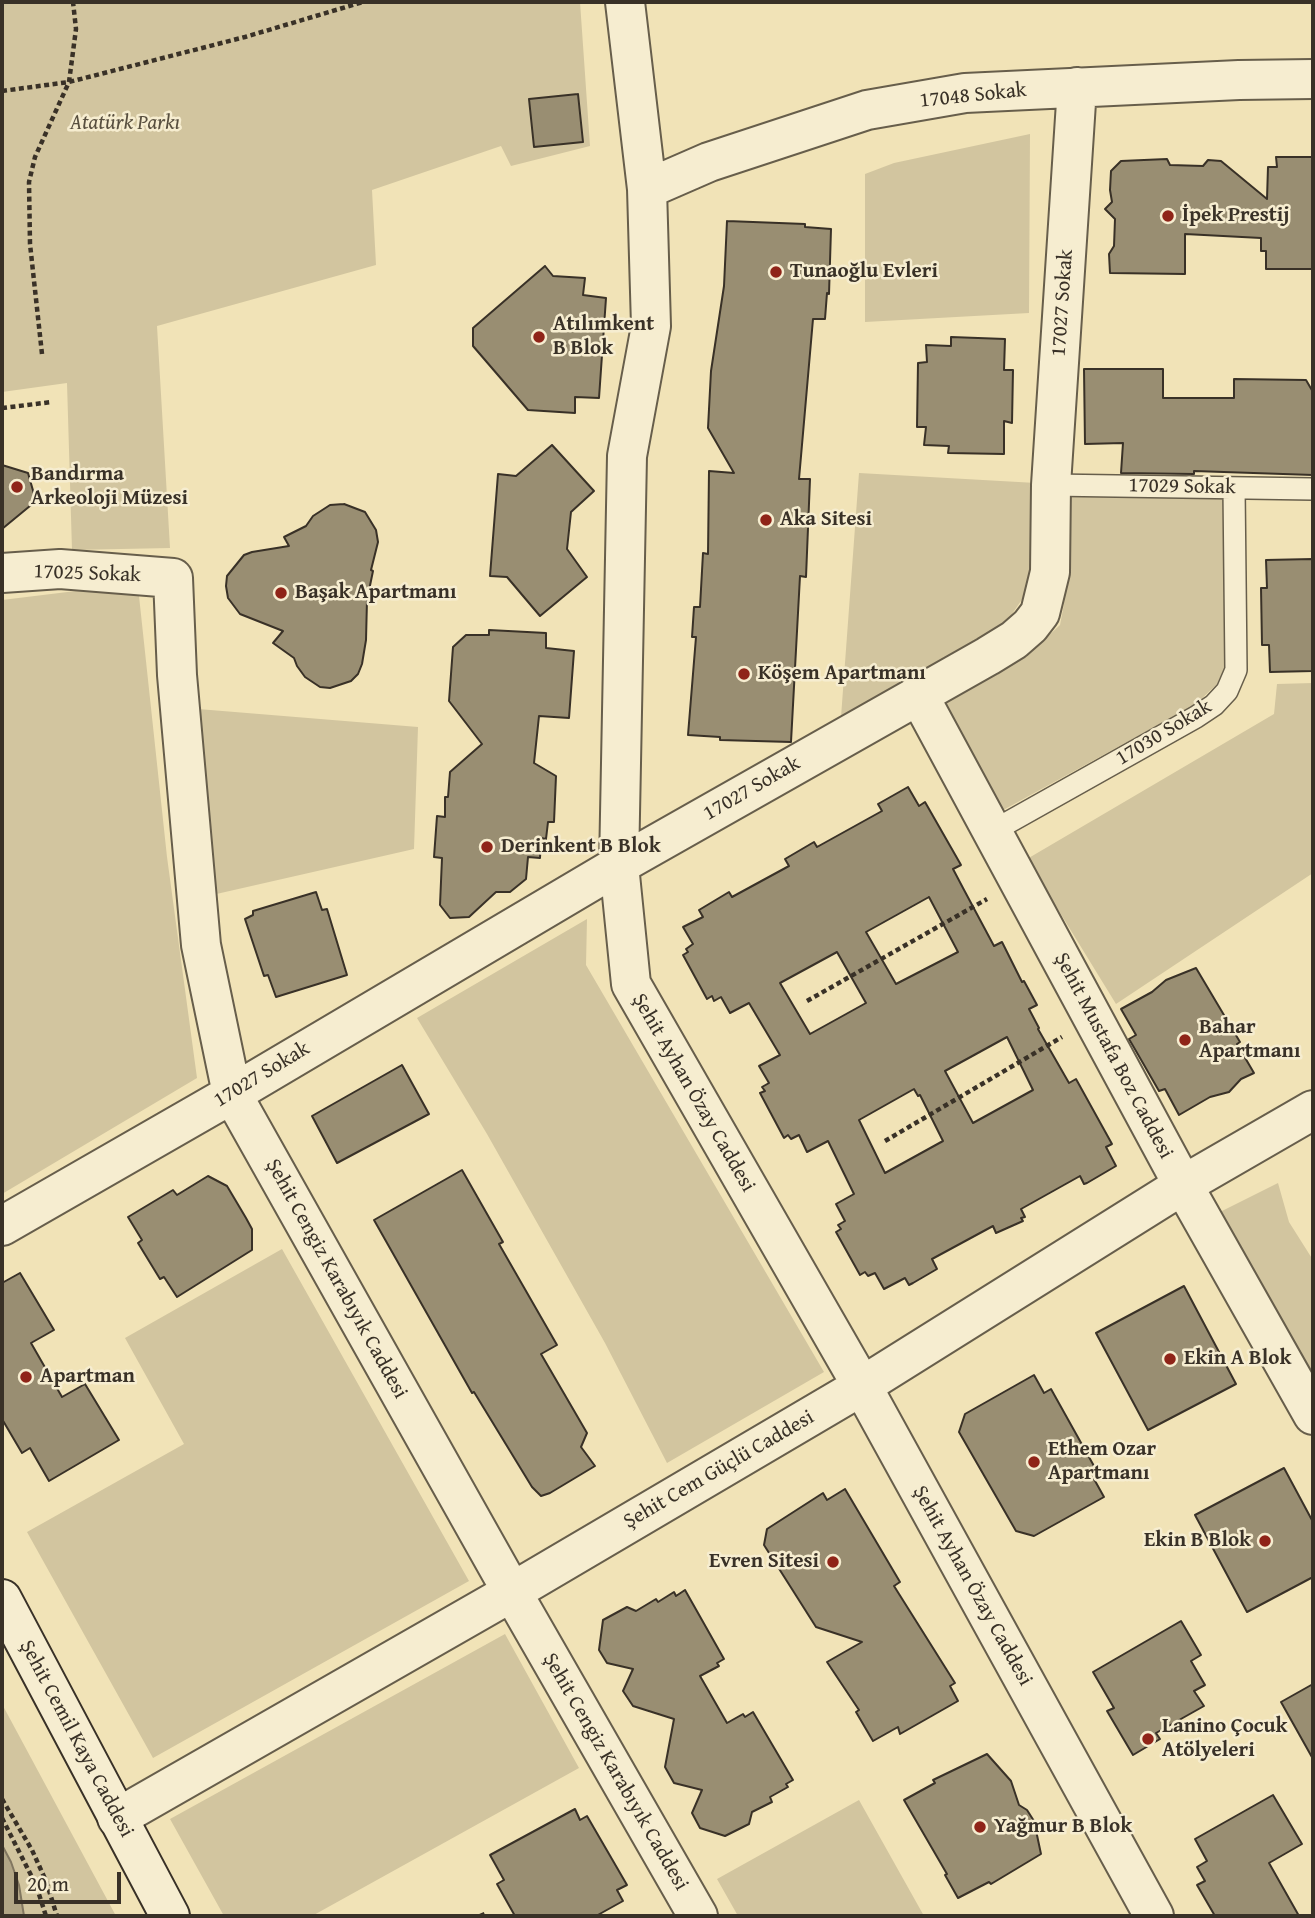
<!DOCTYPE html>
<html>
<head>
<meta charset="utf-8">
<style>
	body { margin:0 }
	#map { position:relative; width:1315px; height:1918px; overflow:hidden; background:#f1e3b7; font-family:"Gentium Book Plus",serif }
	canvas { display:block }
	.frame { position:absolute; inset:0; border:4px solid #393127; pointer-events:none }
	.scale { position:absolute; left:14px; top:1872px; width:107px; height:32px; box-sizing:border-box; border:4px solid #393127; border-top:0; padding-left:9px; font-size:21px; line-height:24px; white-space:nowrap; color:#393127; -webkit-text-stroke:5px #f6edd0; paint-order:stroke }
</style>
</head>
<body>
<div id="map">
<canvas width="1315" height="1918"></canvas>
<div class="frame"></div>
<div class="scale">20 m</div>
</div>
<script>
const ctx = document.querySelector('canvas').getContext('2d');
ctx.lineJoin = 'round';
function fill(path, color) { ctx.fillStyle = color; ctx.fill(path, 'evenodd'); }
const toPath = rows => new Path2D(rows.map(r => 'M' + r).join(''));
function strokePath(path, color, width, dash) { ctx.strokeStyle = color; ctx.lineWidth = width; ctx.lineCap = dash ? 'butt' : 'round'; ctx.setLineDash(dash || []); ctx.stroke(path); }
function label(font, color, halo, rows, align = 'center') {
  ctx.font = font + ' "Gentium Book Plus",serif'; ctx.lineWidth = 5; ctx.setLineDash([]); ctx.textBaseline = 'middle'; ctx.strokeStyle = halo; ctx.fillStyle = color; for (const [text, x, y, turn = 0] of rows) {
    ctx.save(); ctx.translate(x, y); ctx.rotate((+turn || 0) * Math.PI / 180); ctx.textAlign = isNaN(turn) ? turn : align; if (halo) ctx.strokeText(text, 0, 0); ctx.fillText(text, 0, 0); ctx.restore();
  }
}
fill(toPath([
	[2,2,580,2,590,146,511,166,501,146,372,190,376,265,157,326,170,548,72,550,67,383,2,392],
	[1030,134,1029,313,865,322,865,174,894,163],
	[859,473,1036,483,1031,570,1023,598,1003,627,841,717],
	[1071,492,1223,499,1226,664,1217,684,1196,704,996,814,943,703,1046,638,1060,625,1064,604],
	[92,589,139,596,167,857,197,1078,2,1194,2,600],
	[1313,683,1313,873,1116,1004,1027,859,1274,714,1277,684],
	[198,709,418,727,414,849,212,895],
	[587,919,586,965,824,1372,667,1463,605,1343,487,1134,417,1018],
	[1278,1183,1289,1222,1313,1260,1313,1383,1220,1212],
	[282,1249,469,1581,153,1758,27,1532,184,1444,125,1338],
	[505,1634,579,1768,312,1916,224,1916,170,1819],
	[2,1704,116,1916,2,1916],
	[859,1800,924,1916,738,1916,717,1879]
]), '#d2c59f');
const water = toPath([
	[2,1845,11,1862,19,1885,24,1916,3,1916,2,1845]
]);
fill(water, '#b2a686');
strokePath(water, '#827760', 2);
const building = toPath([
	[578,94,583,142,534,147,529,99,578,94],
	[1276,157,1313,157,1313,269,1266,269,1266,251,1261,251,1261,238,1185,234,1185,274,1110,273,1109,254,1114,246,1115,219,1105,209,1112,202,1110,190,1111,171,1121,161,1167,159,1170,165,1203,166,1208,160,1221,161,1267,199,1268,167,1277,167,1276,157],
	[727,221,805,224,805,227,831,229,829,294,827,293,825,319,813,319,799,479,810,479,806,577,800,576,791,742,720,740,720,737,688,735,696,637,692,637,694,607,700,607,703,553,708,554,709,471,734,473,708,428,711,371,724,286,727,221],
	[545,266,553,276,585,278,583,295,606,298,599,398,575,397,575,413,528,410,473,346,473,328,545,266],
	[951,337,1005,339,1004,370,1013,370,1012,423,1004,421,1004,454,948,453,949,446,924,445,926,427,917,427,918,363,927,362,926,345,951,346,951,337],
	[1084,369,1163,369,1163,398,1234,398,1234,379,1306,380,1313,392,1313,475,1194,471,1194,474,1121,473,1123,443,1085,444,1084,369],
	[552,445,594,491,571,512,567,549,587,577,540,616,507,577,490,576,498,474,516,476,552,445],
	[2,465,28,473,36,501,2,529,2,465],
	[344,504,365,512,376,530,378,542,371,570,373,571,367,600,366,640,362,664,358,674,351,681,330,688,320,687,305,677,297,666,294,658,273,643,283,631,240,614,228,598,226,586,227,576,244,555,252,552,289,546,284,537,306,526,313,516,330,505,344,504],
	[1313,559,1313,671,1270,672,1269,645,1262,645,1261,588,1267,588,1266,560,1313,559],
	[489,630,546,633,546,648,574,651,569,718,539,716,534,763,556,776,554,822,548,822,546,839,541,838,540,858,528,857,526,879,510,892,496,892,469,917,450,918,440,905,442,858,434,857,437,816,445,817,445,797,448,797,450,772,482,744,449,701,453,647,466,635,489,635,489,630],
	[908,787,919,806,925,802,961,865,953,869,963,888,994,946,1002,942,1022,982,1024,981,1037,1005,1029,1009,1039,1028,1038,1029,1069,1083,1076,1079,1112,1144,1106,1147,1116,1166,1087,1183,1084,1184,1080,1176,1021,1209,1025,1217,1021,1218,1023,1221,996,1233,993,1226,932,1259,937,1269,913,1283,909,1285,905,1278,884,1289,875,1273,868,1276,865,1272,860,1275,836,1232,841,1229,838,1225,845,1221,836,1204,854,1194,828,1141,807,1152,799,1135,791,1139,788,1135,784,1138,760,1093,765,1091,762,1087,769,1083,759,1066,780,1055,749,1003,730,1013,721,997,714,1001,712,996,707,999,683,955,688,952,686,949,693,944,683,927,703,917,699,910,729,892,732,897,789,866,785,859,814,842,817,847,882,811,878,804,908,787],
	[929,897,958,952,896,984,866,932,929,897],
	[837,952,866,1003,810,1034,780,983,837,952],
	[1007,1037,1033,1090,973,1123,945,1071,1007,1037],
	[914,1089,918,1096,920,1095,943,1141,885,1173,859,1120,914,1089],
	[316,892,322,910,327,909,347,975,276,997,268,975,264,976,245,919,253,915,253,911,316,892],
	[1196,968,1240,1042,1237,1044,1254,1073,1241,1079,1229,1092,1210,1097,1179,1115,1165,1089,1159,1091,1136,1051,1129,1039,1136,1035,1121,1009,1152,992,1166,980,1196,968],
	[402,1065,429,1114,337,1163,312,1116,402,1065],
	[462,1170,503,1242,499,1244,557,1345,541,1354,587,1433,581,1447,595,1466,550,1493,541,1496,532,1487,474,1392,472,1393,374,1220,462,1170],
	[208,1176,227,1186,246,1218,252,1229,252,1250,177,1297,164,1277,160,1279,138,1243,142,1240,128,1217,173,1190,177,1195,208,1176],
	[20,1273,54,1330,31,1343,62,1397,85,1384,119,1440,49,1481,30,1448,22,1453,2,1419,2,1283,20,1273],
	[1184,1286,1236,1384,1148,1430,1096,1333,1184,1286],
	[1034,1375,1044,1393,1051,1389,1099,1475,1094,1479,1104,1497,1034,1536,1016,1531,959,1432,965,1414,1034,1375],
	[1284,1468,1313,1522,1313,1577,1247,1612,1195,1515,1284,1468],
	[845,1489,900,1582,894,1586,955,1683,950,1686,958,1701,900,1734,898,1727,873,1741,856,1712,859,1710,827,1662,862,1642,816,1627,764,1545,767,1529,823,1493,827,1500,845,1489],
	[685,1590,724,1659,717,1663,719,1666,700,1676,727,1723,743,1714,745,1717,753,1712,793,1780,786,1784,788,1787,770,1797,772,1802,752,1812,749,1824,725,1836,700,1828,692,1813,702,1790,674,1783,665,1767,674,1719,633,1706,623,1691,633,1669,607,1663,599,1650,603,1620,627,1607,636,1611,656,1599,658,1602,674,1592,676,1596,685,1590],
	[1181,1621,1201,1655,1191,1661,1205,1685,1194,1691,1204,1706,1156,1733,1160,1739,1133,1755,1107,1711,1114,1708,1093,1672,1181,1621],
	[1313,1684,1313,1759,1281,1702,1313,1684],
	[987,1754,1011,1781,1019,1805,1027,1810,1034,1821,1041,1854,991,1884,989,1882,958,1898,945,1875,947,1874,904,1800,935,1783,933,1780,987,1754],
	[1273,1795,1302,1844,1269,1863,1299,1916,1215,1916,1197,1885,1205,1881,1197,1867,1207,1861,1195,1839,1273,1795],
	[575,1809,580,1820,587,1816,627,1885,617,1890,623,1901,596,1916,515,1916,497,1884,504,1880,490,1855,575,1809]
]);
fill(building, '#998e72');
strokePath(building, '#393127', 2);
const lane = toPath([
	[1051,485,1313,489],
	[993,831,1196,717,1214,705,1227,691,1236,670,1234,488]
]);
const street = toPath([
	[625,2,647,189,651,326,627,456,619,865,631,984,862,1386,1154,1916],
	[647,189,709,162,867,110,965,93,1239,80,1313,79],
	[2,573,60,569,173,578,177,675,201,945,232,1094,512,1592,698,1916],
	[918,694,1183,1185,1313,1415],
	[2,1226,232,1094,619,865,988,656,1014,640,1030,626,1040,613,1050,572,1051,485,1077,87],
	[117,1818,512,1592,862,1386,1183,1185,1313,1110]
]);
const secondary = toPath([
	[2,1599,170,1916]
]);
strokePath(lane, '#675e4b', 24);
strokePath(street, '#675e4b', 42);
strokePath(secondary, '#393127', 42);
strokePath(toPath([
	[2,91,69,82,245,37,363,2],
	[42,354,30,244,29,182,35,157,69,82,76,29,73,2],
	[2,408,52,402],
	[807,1001,987,899],
	[885,1141,1062,1037],
	[2,1799,32,1850,46,1881,57,1916],
	[2,1818,36,1885,46,1916],
	[480,1916,485,1914]
]), '#393127', 4.5, [5, 3.5]);
strokePath(lane, '#f6edd0', 21);
strokePath(street, '#f6edd0', 38);
strokePath(secondary, '#f6edd0', 38);
for (const [x, y, r, color] of [
	[1168,216,7,"#8f2418"],
	[776,272,7,"#8f2418"],
	[539,337,7,"#8f2418"],
	[17,487,7,"#8f2418"],
	[766,520,7,"#8f2418"],
	[281,593,7,"#8f2418"],
	[744,674,7,"#8f2418"],
	[487,847,7,"#8f2418"],
	[1185,1040,7,"#8f2418"],
	[1170,1359,7,"#8f2418"],
	[26,1377,7,"#8f2418"],
	[1034,1462,7,"#8f2418"],
	[1265,1541,7,"#8f2418"],
	[833,1562,7,"#8f2418"],
	[1148,1739,7,"#8f2418"],
	[980,1827,7,"#8f2418"]
]) { const dot = new Path2D(); dot.arc(x, y, r, 0, 2 * Math.PI); ctx.fillStyle = color; ctx.fill(dot); strokePath(dot, '#f6edd0', 2.5); }
label('21px', '#393127', '#f6edd0', [
	["17048 Sokak",973,96,-6],
	["17027 Sokak",1063,303,-86],
	["17029 Sokak",1182,487,1],
	["17025 Sokak",87,574,2],
	["17030 Sokak",1164,733,-31],
	["17027 Sokak",752,789,-30],
	["Şehit Mustafa Boz Caddesi",1113,1056,62],
	["17027 Sokak",262,1075,-31],
	["Şehit Ayhan Özay Caddesi",693,1093,60],
	["Şehit Cengiz Karabıyık Caddesi",336,1279,61],
	["Şehit Cem Güçlü Caddesi",719,1470,-30],
	["Şehit Ayhan Özay Caddesi",972,1586,61],
	["Şehit Cemil Kaya Caddesi",76,1739,62],
	["Şehit Cengiz Karabıyık Caddesi",615,1772,60]
]);
label('italic 21px', '#584f3f', '#f6edd0', [
	["Atatürk Parkı",125,124]
]);
label('bold 21px', '#393127', '#f6edd0', [
	["İpek Prestij",1182,216],
	["Tunaoğlu Evleri",790,272],
	["Atılımkent",553,325],
	["B Blok",553,349],
	["Bandırma",31,475],
	["Arkeoloji Müzesi",31,499],
	["Aka Sitesi",780,520],
	["Başak Apartmanı",295,593],
	["Köşem Apartmanı",758,674],
	["Derinkent B Blok",501,847],
	["Bahar",1199,1028],
	["Apartmanı",1199,1052],
	["Ekin A Blok",1184,1359],
	["Apartman",40,1377],
	["Ethem Ozar",1048,1450],
	["Apartmanı",1048,1474],
	["Ekin B Blok",1251,1541,"right"],
	["Evren Sitesi",819,1562,"right"],
	["Lanino Çocuk",1162,1727],
	["Atölyeleri",1162,1751],
	["Yağmur B Blok",994,1827]
], 'left');
</script>
</body>
</html>
